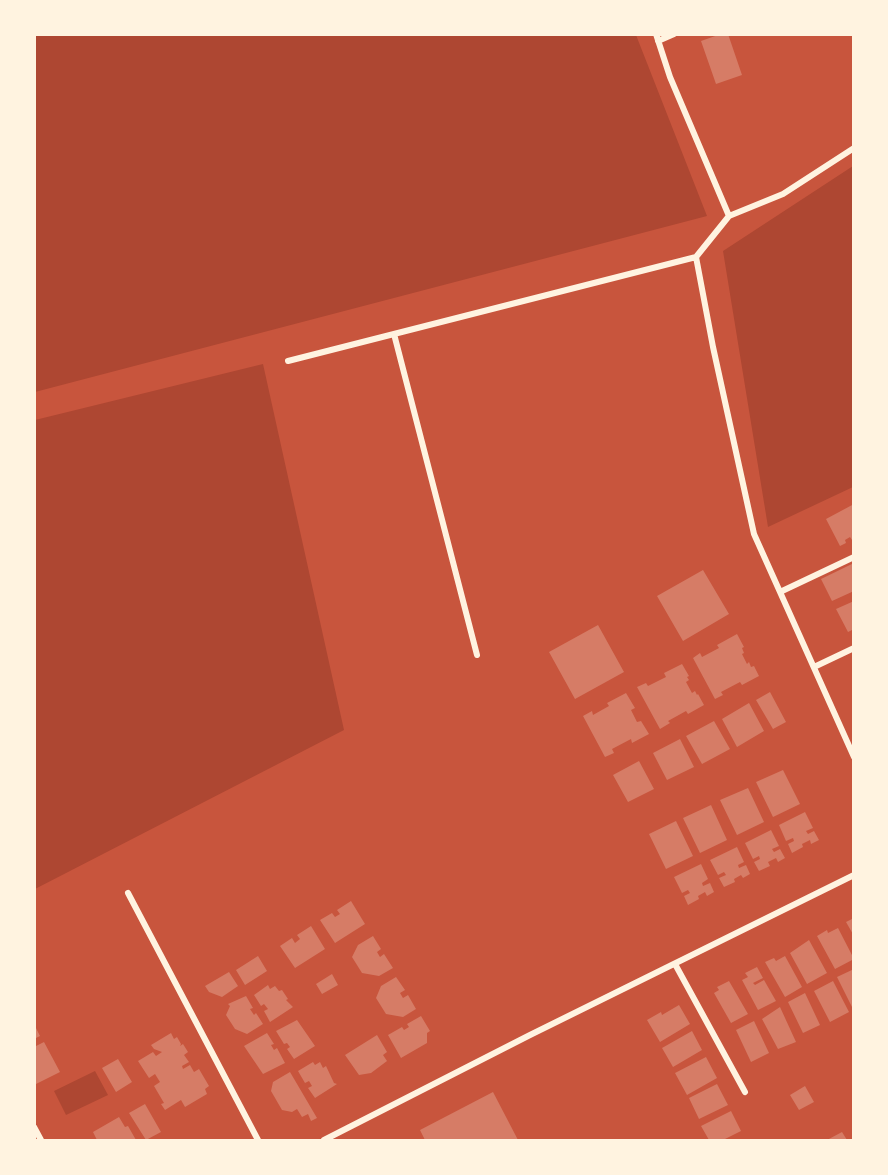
<!DOCTYPE html>
<html>
<head>
<meta charset="utf-8">
<style>
	body { margin:0 }
	#map { position:relative; width:888px; height:1175px; overflow:hidden; background:#c8553d; font-family:Ubuntu,sans-serif }
	canvas { display:block }
	.frame { position:absolute; inset:0; border:36px solid #fff3e0; pointer-events:none }
</style>
</head>
<body>
<div id="map">
<canvas width="888" height="1175"></canvas>
<div class="frame"></div>
</div>
<script>
const ctx = document.querySelector('canvas').getContext('2d');
ctx.lineJoin = 'round';
function fill(path, color) { ctx.fillStyle = color; ctx.fill(path, 'evenodd'); }
const toPath = rows => new Path2D(rows.map(r => 'M' + r).join(''));
function strokePath(path, color, width, dash) { ctx.strokeStyle = color; ctx.lineWidth = width; ctx.lineCap = dash ? 'butt' : 'round'; ctx.setLineDash(dash || []); ctx.stroke(path); }
fill(toPath([
	[35,34,636,35,707,216,35,392],
	[853,166,853,487,768,527,723,251],
	[263,364,344,730,35,889,35,420],
	[95,1071,108,1095,66,1115,54,1091]
]), '#ae4732');
fill(toPath([
	[721,34,728,34,742,75,716,84,701,41],
	[854,504,854,539,852,540,850,537,845,540,846,543,840,546,826,519],
	[854,563,854,591,832,601,821,579],
	[703,570,729,614,683,641,657,596],
	[854,601,854,629,848,632,836,609],
	[598,625,624,672,575,699,549,652],
	[737,634,744,647,742,648,744,653,742,654,747,664,749,662,751,667,754,666,759,676,742,685,740,682,721,692,723,695,715,699,693,658,700,653,702,657,719,648,717,645],
	[682,664,689,676,687,677,689,680,686,682,692,693,695,691,697,695,698,694,704,705,688,714,686,711,668,721,670,723,660,729,637,687,646,683,648,686,666,677,664,673],
	[770,692,786,722,773,729,756,700],
	[626,693,635,708,631,710,637,722,641,721,649,734,632,743,631,739,612,749,614,753,605,757,583,716,592,711,593,715,609,706,607,703],
	[749,703,764,731,737,747,722,719],
	[714,721,730,749,702,764,686,736],
	[680,739,694,767,667,780,653,753],
	[639,761,654,789,628,802,613,775],
	[783,770,800,804,773,817,756,782],
	[748,788,764,822,737,835,720,800],
	[711,805,727,840,700,853,683,818],
	[805,812,813,828,806,831,808,834,814,831,819,840,811,844,810,840,802,844,803,847,792,853,788,844,794,841,793,838,786,841,779,825],
	[676,821,693,856,666,869,649,834],
	[771,830,779,846,772,849,774,852,780,849,785,858,778,862,776,858,768,862,770,866,759,871,754,862,760,859,759,856,753,859,745,843],
	[737,847,744,862,738,865,739,868,746,865,750,874,743,878,741,875,734,879,735,882,724,887,719,878,726,875,724,872,718,875,710,860],
	[701,864,708,879,702,883,703,886,710,883,714,892,707,896,705,892,698,896,699,899,688,905,684,896,690,893,688,890,682,893,674,877],
	[351,901,365,924,335,943,320,920,332,913,335,917,340,914,337,910],
	[854,918,854,936,846,922],
	[311,926,325,949,295,968,280,946,292,938,295,943,300,939,297,935],
	[838,928,854,959,835,969,817,936,827,930,828,933],
	[373,936,381,949,377,952,380,957,384,954,393,968,379,976,362,973,352,957,358,945],
	[809,940,827,973,807,984,790,953],
	[258,956,267,971,245,985,236,970],
	[785,956,802,987,785,997,765,962,774,958,776,961],
	[757,967,763,978,753,983,755,985,764,980,776,1001,758,1010,742,980,748,977,745,973],
	[854,969,854,1011,837,977],
	[229,972,238,986,222,997,209,992,205,986],
	[332,974,338,985,322,994,316,984],
	[396,977,405,990,400,993,403,998,408,995,416,1009,403,1017,386,1014,376,998,381,986],
	[729,981,748,1014,731,1023,714,993,719,990,717,987],
	[833,981,849,1012,830,1022,814,991],
	[268,985,270,989,275,986,279,991,282,990,288,999,286,1000,293,1007,270,1022,264,1011,268,1009,264,1004,261,1006,254,995],
	[805,993,820,1025,803,1033,788,1002],
	[246,996,253,1008,250,1009,254,1015,256,1013,263,1024,247,1034,235,1029,226,1015,230,1006,228,1004],
	[679,1005,690,1024,660,1042,647,1020,661,1012,662,1015],
	[780,1007,796,1042,778,1049,762,1019],
	[421,1016,430,1031,427,1033,427,1043,401,1058,388,1035,402,1027,404,1030,409,1027,407,1024],
	[297,1020,315,1046,294,1059,287,1049,290,1047,287,1043,284,1044,276,1031],
	[754,1021,769,1053,751,1062,736,1030],
	[34,1024,40,1036,34,1039],
	[692,1031,702,1050,673,1067,662,1048],
	[171,1033,174,1039,177,1037,181,1044,180,1046,183,1044,188,1052,184,1055,189,1062,182,1066,183,1069,190,1065,194,1072,199,1069,209,1086,205,1089,207,1094,185,1107,181,1100,165,1110,161,1104,164,1103,154,1086,160,1082,155,1074,149,1078,138,1061,153,1052,156,1056,162,1052,154,1049,151,1045],
	[267,1033,274,1044,271,1045,274,1050,277,1048,285,1063,263,1074,244,1046],
	[377,1035,387,1052,383,1055,387,1061,371,1073,359,1075,345,1055],
	[44,1042,60,1072,34,1085,34,1047],
	[706,1057,717,1078,687,1095,675,1073],
	[118,1059,132,1082,116,1092,102,1068],
	[313,1062,315,1065,320,1062,323,1068,326,1066,334,1083,337,1084,315,1098,308,1088,312,1086,309,1081,305,1083,298,1071],
	[290,1072,317,1118,311,1121,308,1114,302,1117,297,1109,292,1112,282,1110,271,1091,273,1082],
	[717,1084,728,1105,699,1119,689,1098],
	[805,1086,814,1102,799,1110,790,1095],
	[493,1092,518,1140,425,1140,420,1130],
	[145,1104,161,1132,146,1140,129,1113],
	[731,1111,741,1131,723,1140,709,1140,701,1126],
	[119,1117,125,1127,128,1126,136,1140,97,1140,93,1132],
	[842,1132,847,1140,827,1140]
]), '#d67c66');
strokePath(toPath([
	[656,34,670,77,729,216,696,257,713,347,754,534,854,757],
	[658,41,674,34],
	[729,216,783,194,854,148],
	[394,334,477,655],
	[288,361,696,257],
	[780,592,854,557],
	[814,667,854,648],
	[128,893,258,1140],
	[675,964,745,1092],
	[34,1127,41,1140],
	[324,1140,530,1035,854,875]
]), '#fff3e0', 6);
</script>
</body>
</html>
